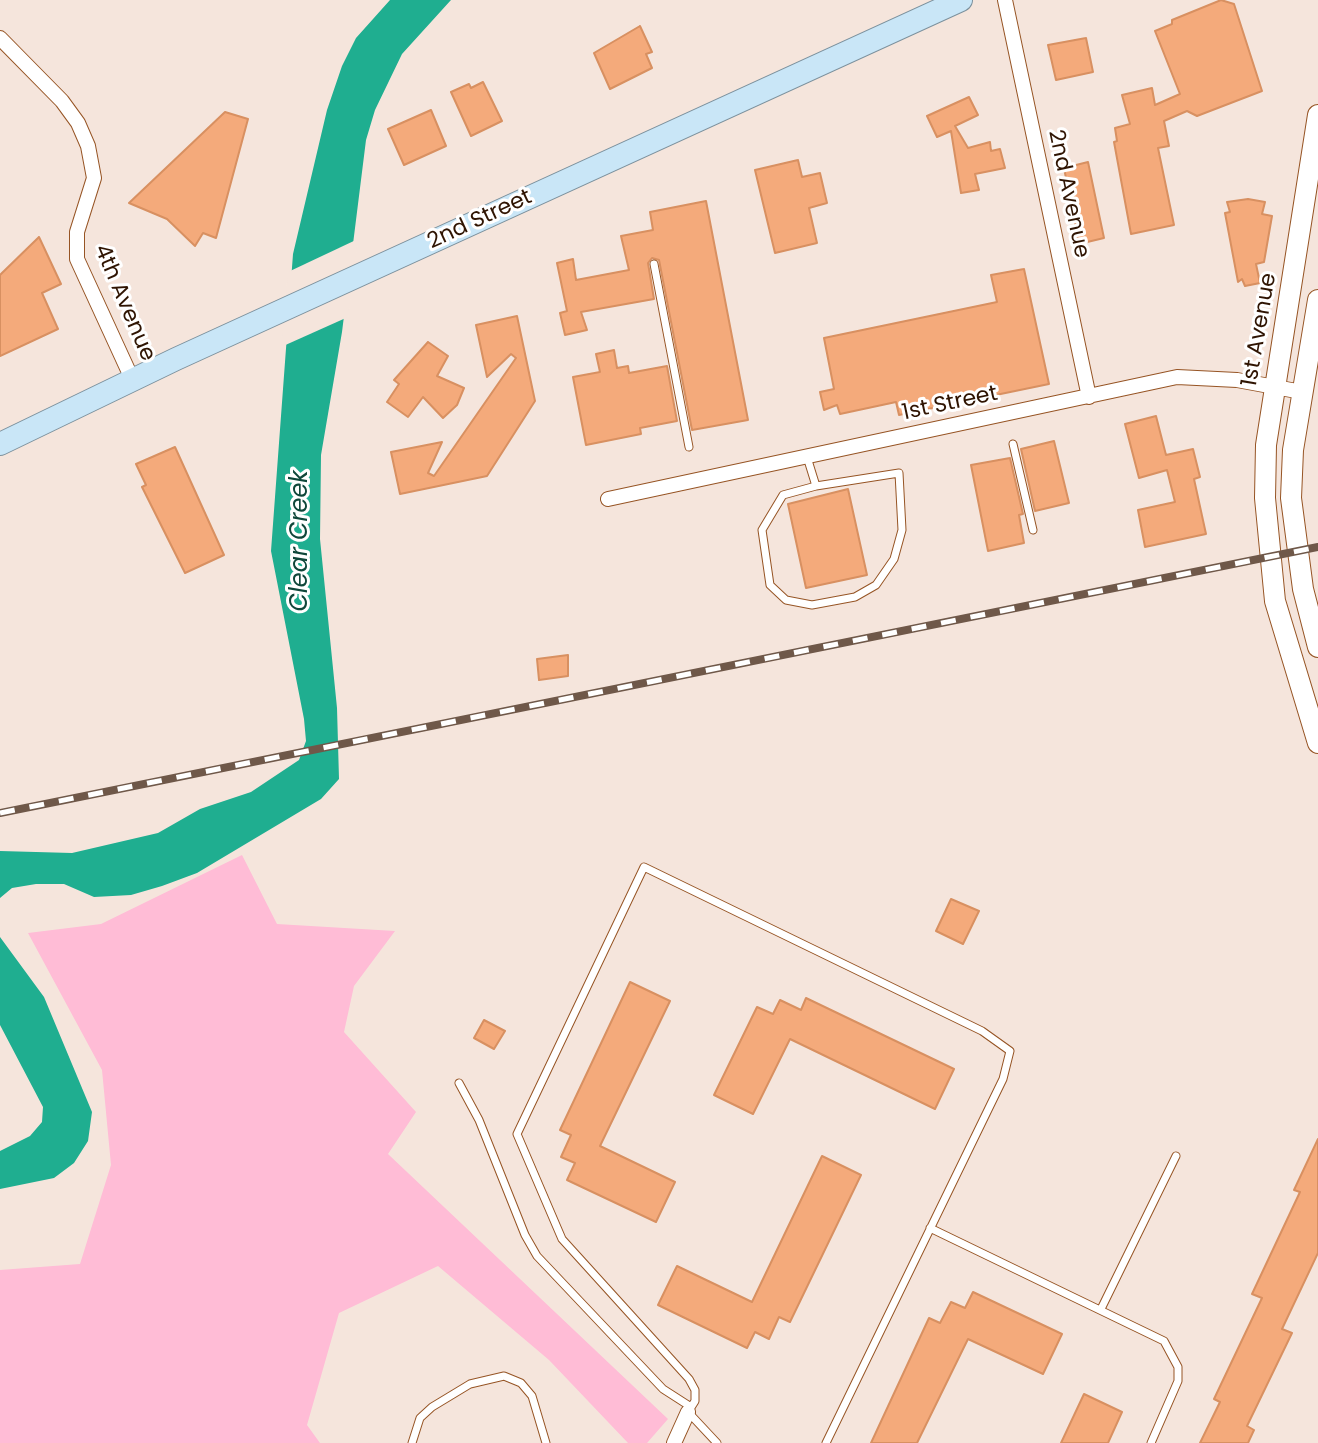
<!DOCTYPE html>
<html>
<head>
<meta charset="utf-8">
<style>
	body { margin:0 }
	canvas { display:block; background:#f5e5dc }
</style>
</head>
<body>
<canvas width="1318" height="1443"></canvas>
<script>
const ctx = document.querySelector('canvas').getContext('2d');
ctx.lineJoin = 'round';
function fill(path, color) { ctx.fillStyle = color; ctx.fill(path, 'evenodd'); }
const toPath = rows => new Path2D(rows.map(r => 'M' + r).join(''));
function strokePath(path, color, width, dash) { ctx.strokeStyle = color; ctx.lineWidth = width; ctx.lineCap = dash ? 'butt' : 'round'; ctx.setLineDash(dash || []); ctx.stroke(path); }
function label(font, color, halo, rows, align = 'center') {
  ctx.font = font + ' Poppins,sans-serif'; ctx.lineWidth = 6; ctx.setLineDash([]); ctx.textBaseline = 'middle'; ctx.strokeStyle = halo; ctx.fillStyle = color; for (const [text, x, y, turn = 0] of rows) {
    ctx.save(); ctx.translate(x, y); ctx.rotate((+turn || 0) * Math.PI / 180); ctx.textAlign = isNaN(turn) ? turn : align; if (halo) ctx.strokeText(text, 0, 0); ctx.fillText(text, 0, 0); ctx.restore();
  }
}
fill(toPath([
	[242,855,277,924,395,931,354,986,344,1032,416,1112,388,1154,668,1419,647,1443,628,1443,549,1360,438,1266,339,1313,307,1425,320,1443,0,1443,0,1270,80,1264,111,1165,102,1070,28,933,101,924]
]), '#ffbcd6');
fill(toPath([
	[390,0,451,0,402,54,375,110,366,140,342,332,321,455,320,539,337,708,339,779,321,799,197,873,162,886,131,895,94,897,64,884,36,884,12,888,0,898,0,851,72,853,158,833,200,809,251,792,299,760,306,741,304,719,271,551,293,254,327,110,342,66,356,38],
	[0,937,44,997,92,1112,88,1141,74,1163,54,1178,0,1189,0,1151,30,1136,42,1122,43,1107,0,1025]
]), '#1fae90');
fill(toPath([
	[358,239,348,317,281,347,288,272]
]), '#f5e5dc');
const building = toPath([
	[1221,0,1234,4,1262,91,1197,116,1187,111,1164,121,1169,146,1158,148,1174,225,1131,234,1114,142,1117,141,1115,128,1130,124,1122,95,1152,88,1155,105,1180,94,1155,31,1172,24,1172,20,1221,0],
	[640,26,652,52,646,54,652,68,610,89,594,53,640,26],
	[1086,38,1093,72,1056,80,1048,45,1086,38],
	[483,82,502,121,471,136,451,92,469,84,471,88,483,82],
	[969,97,978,115,955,126,968,148,990,142,991,151,1000,149,1005,168,975,174,979,190,961,193,951,131,937,137,927,116,969,97],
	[431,110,446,146,404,165,388,129,431,110],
	[225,112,248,119,216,238,203,233,195,246,167,219,129,203,225,112],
	[798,160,802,177,820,173,827,203,809,208,817,243,775,253,755,170,798,160],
	[1088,162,1104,238,1079,244,1064,168,1088,162],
	[1248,199,1265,202,1262,214,1272,216,1264,262,1256,264,1260,283,1245,286,1242,279,1238,282,1225,213,1230,212,1227,202,1248,199],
	[706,201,748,420,692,430,659,260,652,258,648,263,654,299,581,312,587,330,565,335,560,313,567,311,557,263,573,259,576,280,629,270,621,236,653,230,650,212,706,201],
	[39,237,61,284,42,293,58,329,0,356,0,275,39,237],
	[1024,269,1049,384,899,415,896,402,840,414,837,405,824,410,820,392,834,389,824,338,997,302,991,275,1024,269],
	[517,316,535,401,487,476,400,494,391,452,442,442,428,473,434,476,516,358,511,354,487,377,476,325,517,316],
	[428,342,448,356,437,376,464,388,457,405,443,418,423,397,408,417,387,402,399,384,394,380,428,342],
	[614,350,617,368,628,366,629,373,667,366,677,421,640,428,641,434,586,445,573,377,600,372,596,354,614,350],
	[1156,416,1166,455,1193,449,1200,477,1194,479,1206,534,1145,547,1138,510,1175,502,1167,470,1139,478,1125,424,1156,416],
	[1054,441,1069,503,1035,511,1021,449,1054,441],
	[175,447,224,555,185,573,142,487,146,485,136,464,175,447],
	[1010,458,1023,514,1019,515,1024,543,988,551,971,465,1010,458],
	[848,489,867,575,806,588,788,504,848,489],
	[568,655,568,676,539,680,537,659,568,655],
	[951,899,979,911,963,944,936,931,951,899],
	[630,982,670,1001,600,1146,675,1182,656,1222,567,1180,575,1163,561,1157,571,1135,560,1130,630,982],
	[806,998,954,1069,935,1109,790,1039,753,1114,714,1095,757,1007,773,1014,780,1000,801,1010,806,998],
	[484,1020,505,1031,494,1049,474,1038,484,1020],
	[1318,1139,1318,1253,1282,1329,1292,1333,1247,1426,1254,1430,1248,1443,1200,1443,1220,1402,1214,1399,1262,1298,1252,1294,1300,1192,1294,1190,1318,1139],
	[822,1156,861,1175,790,1322,779,1317,769,1339,755,1332,747,1348,658,1305,677,1266,752,1302,822,1156],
	[973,1292,1062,1334,1043,1374,968,1339,917,1443,871,1443,929,1318,940,1323,951,1302,965,1308,973,1292],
	[1084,1394,1122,1412,1108,1443,1061,1443,1084,1394]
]);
fill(building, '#f4aa7b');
strokePath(building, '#d89061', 2);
const service = toPath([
	[654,264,689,447],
	[1013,444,1033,530],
	[807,457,816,486,783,495,762,530,770,585,786,600,812,605,855,597,876,585,894,559,902,530,899,473,816,486],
	[459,1083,479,1120,525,1235,537,1256,663,1389,691,1407],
	[930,1228,1164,1341,1178,1367,1178,1381,1151,1443],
	[1101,1309,1176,1156],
	[412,1443,420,1418,432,1407,470,1384,504,1376,521,1383,532,1396,546,1443],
	[717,1443,688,1412,695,1401,695,1390,689,1379,562,1239,517,1134,644,867,982,1031,1010,1051,1003,1079,826,1443]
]);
const minor = toPath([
	[1005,0,1089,397],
	[0,38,62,101,78,123,88,146,94,178,77,232,77,259,133,381],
	[608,499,1177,377,1237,380,1302,392],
	[674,1443,688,1412]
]);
const secondary = toPath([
	[1318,115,1266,445,1265,498,1275,601,1318,743],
	[1318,300,1293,450,1291,498,1303,589,1318,647]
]);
const primary = toPath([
	[0,444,176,359,961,0]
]);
strokePath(service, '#965424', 9);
strokePath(minor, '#965424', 16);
strokePath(secondary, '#965424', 22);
strokePath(primary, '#7c919d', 24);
strokePath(service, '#fff', 7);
strokePath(minor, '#fff', 14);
strokePath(secondary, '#fff', 20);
strokePath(primary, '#c9e6f7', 22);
const rail = toPath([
	[0,813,1318,547]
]);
strokePath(rail, '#6f5849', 8);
strokePath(rail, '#fff', 5, [15]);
label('22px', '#2f1402', '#fff', [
	["2nd Avenue",1068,194,78],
	["2nd Street",480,220,-25],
	["4th Avenue",124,303,67],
	["1st Avenue",1260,330,-80],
	["1st Street",950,404,-12]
]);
label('italic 24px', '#0f473a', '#fff', [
	["Clear Creek",301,541,-90]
]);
</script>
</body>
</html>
